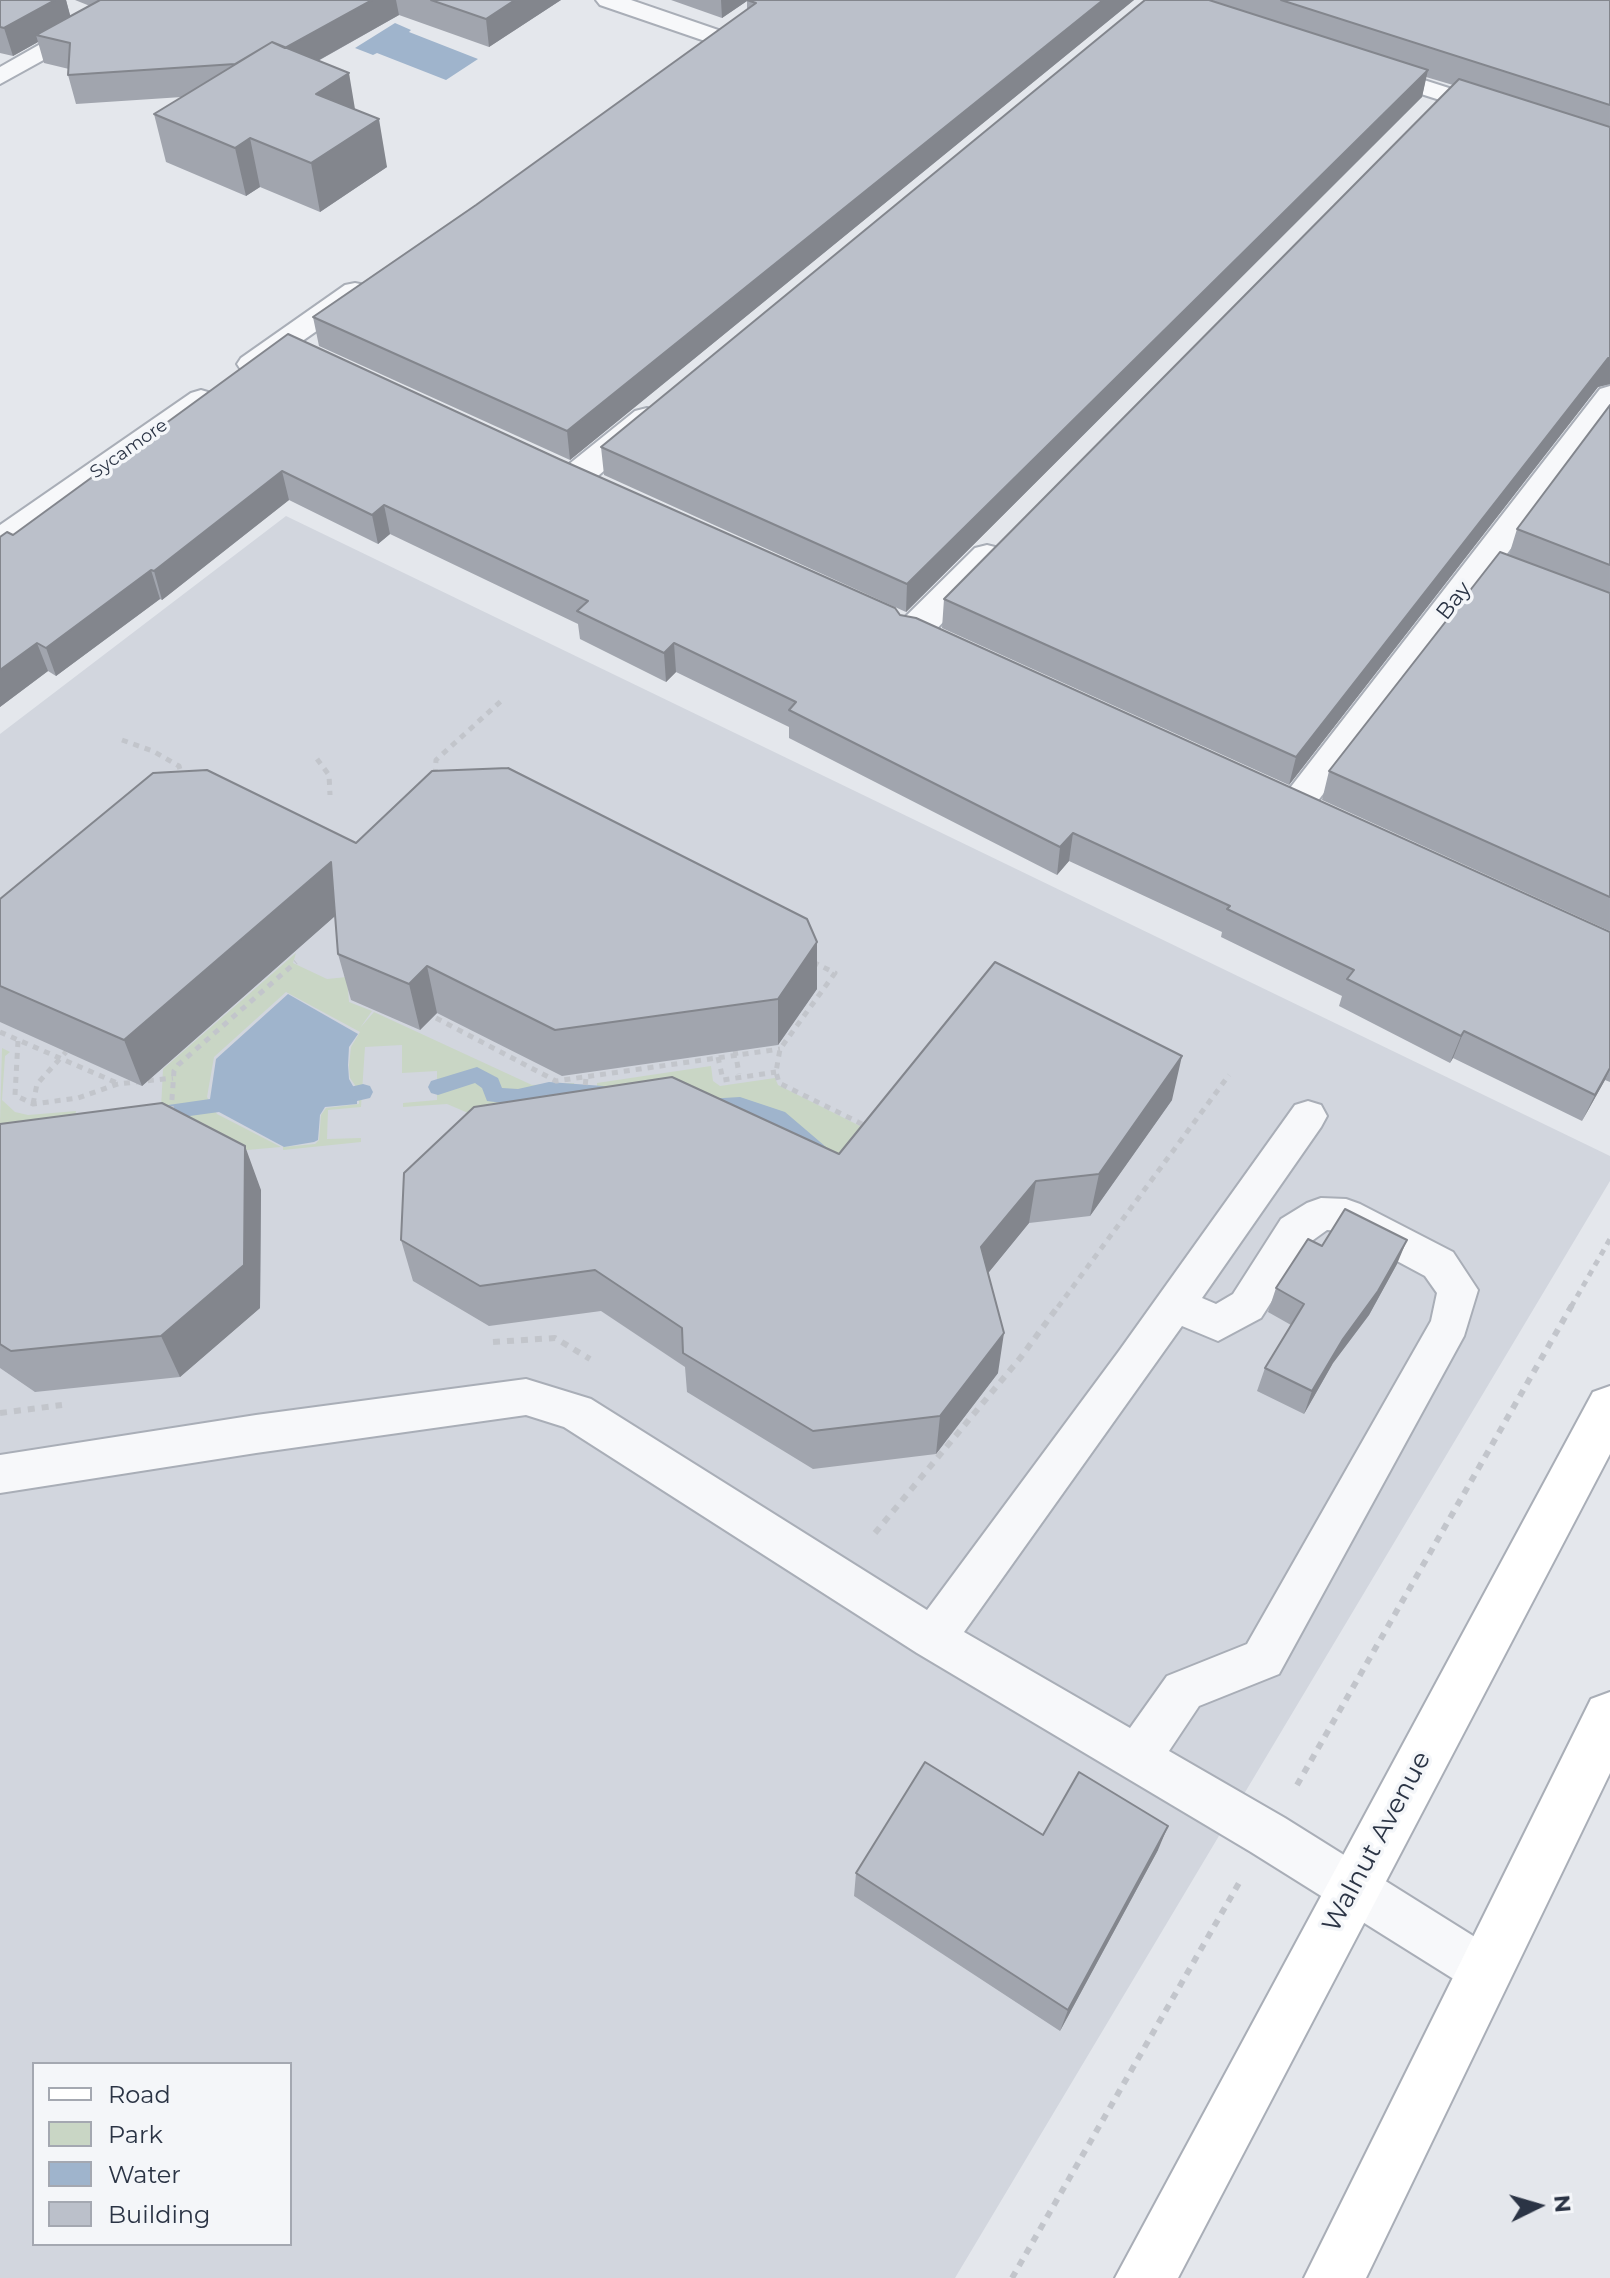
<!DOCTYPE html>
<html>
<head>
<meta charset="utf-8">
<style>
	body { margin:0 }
	#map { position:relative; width:1610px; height:2278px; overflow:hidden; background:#e4e7ec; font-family:Montserrat,sans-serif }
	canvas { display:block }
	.legend { position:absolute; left:32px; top:2062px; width:260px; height:184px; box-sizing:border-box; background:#f4f6f9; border:2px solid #a4a8b1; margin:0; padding:10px 14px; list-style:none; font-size:24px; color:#2b3445 }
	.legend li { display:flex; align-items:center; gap:16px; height:40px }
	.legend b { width:40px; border:2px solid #a4a8b1 }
	.north { position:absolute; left:1498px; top:2166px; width:80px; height:80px; -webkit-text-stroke:6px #f4f6f9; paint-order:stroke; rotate:85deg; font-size:22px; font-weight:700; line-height:32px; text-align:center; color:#2b3445 }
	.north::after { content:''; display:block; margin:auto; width:28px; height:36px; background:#2b3445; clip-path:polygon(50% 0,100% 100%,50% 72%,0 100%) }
</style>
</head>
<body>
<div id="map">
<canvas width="1610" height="2278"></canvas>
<ul class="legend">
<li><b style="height:10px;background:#fff"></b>Road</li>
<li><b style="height:22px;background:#c9d6c5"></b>Park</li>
<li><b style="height:22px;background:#9fb4cc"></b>Water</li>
<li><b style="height:22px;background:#bbc0ca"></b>Building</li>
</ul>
<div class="north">N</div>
</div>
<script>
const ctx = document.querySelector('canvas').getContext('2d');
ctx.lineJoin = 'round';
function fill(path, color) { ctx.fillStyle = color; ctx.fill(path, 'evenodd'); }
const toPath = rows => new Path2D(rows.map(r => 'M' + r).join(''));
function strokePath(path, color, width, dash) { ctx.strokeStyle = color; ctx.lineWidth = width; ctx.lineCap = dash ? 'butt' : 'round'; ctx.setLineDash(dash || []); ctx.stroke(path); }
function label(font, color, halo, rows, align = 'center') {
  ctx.font = font + ' Montserrat,sans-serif'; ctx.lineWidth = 7; ctx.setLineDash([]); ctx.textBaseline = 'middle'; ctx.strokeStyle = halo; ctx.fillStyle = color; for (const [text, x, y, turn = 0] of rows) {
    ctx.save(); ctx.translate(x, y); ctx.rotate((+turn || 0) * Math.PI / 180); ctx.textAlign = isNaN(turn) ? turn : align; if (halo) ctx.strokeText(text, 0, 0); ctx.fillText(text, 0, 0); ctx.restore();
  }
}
fill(toPath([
	[286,516,1610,1156,1610,1181,955,2278,0,2278,0,734],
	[34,2064,290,2064,290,2244,34,2244]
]), '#d2d6de');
fill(toPath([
	[296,953,293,963,327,979,347,977,349,1002,372,1011,360,1028,374,1012,532,1085,574,1083,576,1094,480,1118,447,1104,403,1107,403,1103,437,1100,437,1071,402,1073,402,1045,365,1047,361,1107,328,1110,327,1139,361,1138,361,1142,283,1150,283,1147,315,1144,319,1140,321,1115,326,1108,359,1104,359,1091,350,1078,349,1066,351,1047,360,1032,286,992,214,1057,207,1097,217,1114,281,1147,224,1152,159,1149,163,1069],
	[2,1048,10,1052,5,1056,2,1100,15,1112,28,1115,76,1111,75,1117,11,1127,0,1123],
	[711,1066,713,1081,720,1086,775,1078,778,1085,864,1128,839,1194,597,1098,597,1083]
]), '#c9d6c5');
fill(toPath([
	[395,23,411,30,409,32,478,59,446,80,377,53,373,55,355,48],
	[288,994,358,1034,349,1047,348,1065,349,1079,357,1093,357,1104,325,1107,320,1115,318,1140,314,1142,284,1147,219,1112,0,1142,0,1125,8,1128,210,1099,216,1059]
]), '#9fb4cc');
fill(toPath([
	[477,1067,498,1078,502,1088,518,1089,549,1082,603,1086,610,1088,613,1094,610,1100,603,1102,549,1098,518,1105,487,1101,482,1088,475,1083,438,1095,431,1093,428,1087,431,1081,477,1067],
	[363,1084,370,1086,373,1092,370,1098,357,1101,350,1099,347,1093,350,1087,363,1084],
	[740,1097,785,1112,826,1147,829,1153,826,1159,812,1159,771,1124,740,1113,707,1115,700,1113,697,1107,700,1101,707,1099,740,1097]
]), '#9fb4cc');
const lane = toPath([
	[118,0,147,0,143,5,0,84,0,67,118,0],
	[596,0,631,0,724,32,728,37,724,42,716,44,708,42,600,5,596,0],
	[1377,65,1502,105,1505,110,1502,115,1493,117,1368,77,1365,72,1368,67,1377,65],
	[355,283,365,285,369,291,365,297,261,370,251,372,241,370,237,364,241,358,345,285,355,283],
	[1610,386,1610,415,1495,570,1307,815,1295,818,1283,815,1278,806,1283,797,1600,389,1610,386],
	[201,390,211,393,215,399,211,405,11,546,0,549,0,525,191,393,201,390],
	[1308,1101,1321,1105,1327,1116,1321,1127,1202,1298,1216,1304,1233,1294,1281,1219,1307,1203,1321,1198,1346,1199,1360,1204,1453,1252,1478,1290,1464,1336,1279,1674,1199,1706,1169,1751,1285,1818,1502,1954,1509,1971,1502,1988,1485,1995,1468,1988,1251,1852,917,1653,564,1427,526,1415,256,1453,0,1493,0,1455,256,1415,526,1379,591,1399,927,1610,1119,1351,1295,1105,1308,1101],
	[1327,1230,1341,1231,1425,1276,1437,1293,1431,1321,1247,1644,1167,1676,1130,1728,964,1632,1182,1326,1218,1341,1261,1318,1309,1243,1327,1230]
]);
const street = toPath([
	[647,408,659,411,664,418,659,425,587,485,575,488,563,485,558,477,563,469,635,411,647,408],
	[987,545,999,548,1005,556,999,564,925,641,912,644,899,641,894,632,899,623,975,548,987,545]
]);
const secondary = toPath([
	[1610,1386,1610,1454,1178,2278,1115,2278,1593,1392,1610,1386],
	[1610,1692,1610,1773,1366,2278,1304,2278,1591,1699,1610,1692]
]);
strokePath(lane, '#a9aeb7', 4);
strokePath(street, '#a9aeb7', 4);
strokePath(secondary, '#a9aeb7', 4);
strokePath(toPath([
	[122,740,153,751,179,766,182,777],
	[317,759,329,775,330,795],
	[435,775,436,760,501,701],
	[813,962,835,973,780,1049,776,1072,779,1083,866,1126],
	[436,1018,556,1081,780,1049],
	[0,1032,117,1083],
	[18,1041,15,1095,33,1104,78,1098,118,1084,173,1078],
	[718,1057,723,1080,776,1072],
	[584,1097,586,1078],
	[171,1112,174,1071,178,1065,296,962],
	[1058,1307,1229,1075],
	[1571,1307,1610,1239]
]), '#c2c5cb', 5, [6, 6]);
strokePath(toPath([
	[493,1342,555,1338,590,1359],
	[0,1413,62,1405],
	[875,1533,1021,1357,1059,1305],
	[1297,1785,1572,1305],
	[1012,2278,1239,1883]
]), '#c2c5cb', 6, [7, 7]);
fill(lane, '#f7f8fa');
fill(street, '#f7f8fa');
fill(secondary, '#fff');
strokePath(toPath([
	[735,1050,739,1074],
	[33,1104,37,1084,66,1052]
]), '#c2c5cb', 5, [6, 6]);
fill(toPath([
	[0,0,66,0,70,16,90,6,75,0,561,0,489,47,399,15,318,61,355,109,387,167,320,212,260,187,246,196,166,162,154,114,182,97,76,104,68,75,69,69,44,63,38,42,13,56,0,53],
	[671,0,1134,0,570,460,319,346,313,317,476,205,747,10,747,1,722,18],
	[1145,0,1610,0,1610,384,1598,387,1289,785,942,628,944,599,1453,85,1426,77,1422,97,906,612,604,475,601,447],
	[288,334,900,615,1610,932,1610,1082,1605,1080,1582,1121,1453,1058,1450,1063,1339,1006,1342,996,1221,937,1222,932,1069,861,1057,875,789,738,789,727,676,672,666,682,580,639,578,624,390,534,378,544,289,500,162,600,160,599,56,676,48,671,0,707,0,537,13,535],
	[1610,405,1610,931,1322,800,1329,771,1509,555,1517,529],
	[356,843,817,989,778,1045,562,1076,437,1013,420,1030,351,1000,338,954,335,916,142,1086,0,1022,0,899],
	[1172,1100,1090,1216,1029,1223,988,1273,998,1373,936,1454,813,1469,687,1392,685,1367,601,1311,489,1326,413,1281,401,1240,839,1154],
	[0,1124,261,1190,260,1308,180,1377,35,1392,0,1368],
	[1322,1246,1397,1264,1369,1315,1333,1363,1304,1414,1257,1391,1265,1368,1291,1325,1268,1312,1276,1288],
	[1043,1835,1158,1850,1060,2031,854,1896,856,1873]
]), '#a1a5ae');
fill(toPath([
	[55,0,66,0,72,22,36,35,38,42,13,56,4,28],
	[372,0,396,0,399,15,264,91,258,63],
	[515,0,561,0,489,47,486,19],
	[721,0,746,0,747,1,722,18],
	[1103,0,1134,0,570,460,567,431],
	[1428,70,1422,97,906,612,907,584],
	[349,73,357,121,316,94],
	[379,119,387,167,320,212,311,163],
	[250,138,260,187,246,196,235,148],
	[1608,358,1610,358,1610,384,1598,387,1289,785,1296,757],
	[282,471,289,500,162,600,154,571],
	[384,505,390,534,378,544,372,515],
	[151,570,160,599,56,676,46,648],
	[37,643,48,671,0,707,0,670],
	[674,643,676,672,666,682,664,653],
	[1073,833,1069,861,1057,875,1060,847],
	[331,862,343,909,142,1086,124,1040],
	[817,942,817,989,778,1045,778,999],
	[427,966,437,1013,420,1030,409,984],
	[1464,1031,1453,1058,1450,1063,1461,1036],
	[1182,1056,1172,1100,1090,1216,1099,1174],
	[1610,1068,1605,1080,1582,1121,1595,1095],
	[245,1146,261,1190,260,1308,180,1377,161,1336],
	[1036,1181,1029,1223,976,1288,981,1247],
	[1407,1240,1397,1264,1369,1315,1333,1363,1304,1414,1312,1391,1343,1339],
	[1004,1333,998,1373,936,1454,940,1416],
	[1168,1826,1158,1850,1060,2031,1068,2010]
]), '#83868d');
const building = toPath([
	[0,0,55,0,4,28,0,27,0,0],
	[100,0,372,0,285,48,272,42,235,64,68,75,70,43,36,35,100,0],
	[431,0,515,0,486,19,431,0],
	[747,0,1103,0,567,431,313,317,476,205,756,3,747,0],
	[1145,0,1209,0,1428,70,907,584,601,447,1145,0],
	[1281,0,1610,0,1610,105,1281,0],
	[272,42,349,73,316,94,379,119,311,163,250,138,235,148,154,114,272,42],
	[1459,79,1610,127,1610,358,1608,358,1296,757,944,599,1459,79],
	[288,334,559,459,895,608,900,615,916,618,1610,932,1610,1068,1595,1095,1464,1031,1461,1036,1347,979,1354,970,1227,909,1230,906,1073,833,1060,847,789,710,796,702,674,643,664,653,577,611,588,601,384,505,372,515,282,471,154,571,151,570,46,648,37,643,0,670,0,537,7,532,13,535,288,334],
	[1610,405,1610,565,1517,529,1610,405],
	[1500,552,1610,593,1610,897,1329,771,1500,552],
	[508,768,807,919,817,942,778,999,555,1030,427,966,409,984,338,954,331,862,124,1040,0,986,0,899,153,773,207,770,356,843,432,771,508,768],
	[995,962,1182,1056,1099,1174,1036,1181,981,1247,1004,1333,940,1416,813,1431,683,1353,682,1328,595,1270,480,1286,401,1240,404,1173,474,1107,672,1077,839,1154,995,962],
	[162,1103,245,1146,244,1265,161,1336,11,1351,0,1344,0,1124,162,1103],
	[1345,1209,1407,1240,1378,1291,1343,1339,1312,1391,1265,1368,1304,1304,1276,1288,1308,1239,1322,1246,1345,1209],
	[925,1762,1043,1835,1079,1772,1168,1826,1068,2010,856,1873,925,1762]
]);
fill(building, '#bbc0ca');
strokePath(building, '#83868d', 2);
label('18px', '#2b3445', '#f4f6f9', [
	["Sycamore",129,449,-35]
]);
label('22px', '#2b3445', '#f4f6f9', [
	["Bay",1454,601,-52]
]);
label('26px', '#2b3445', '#f4f6f9', [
	["Walnut Avenue",1377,1842,-62]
]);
</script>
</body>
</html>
